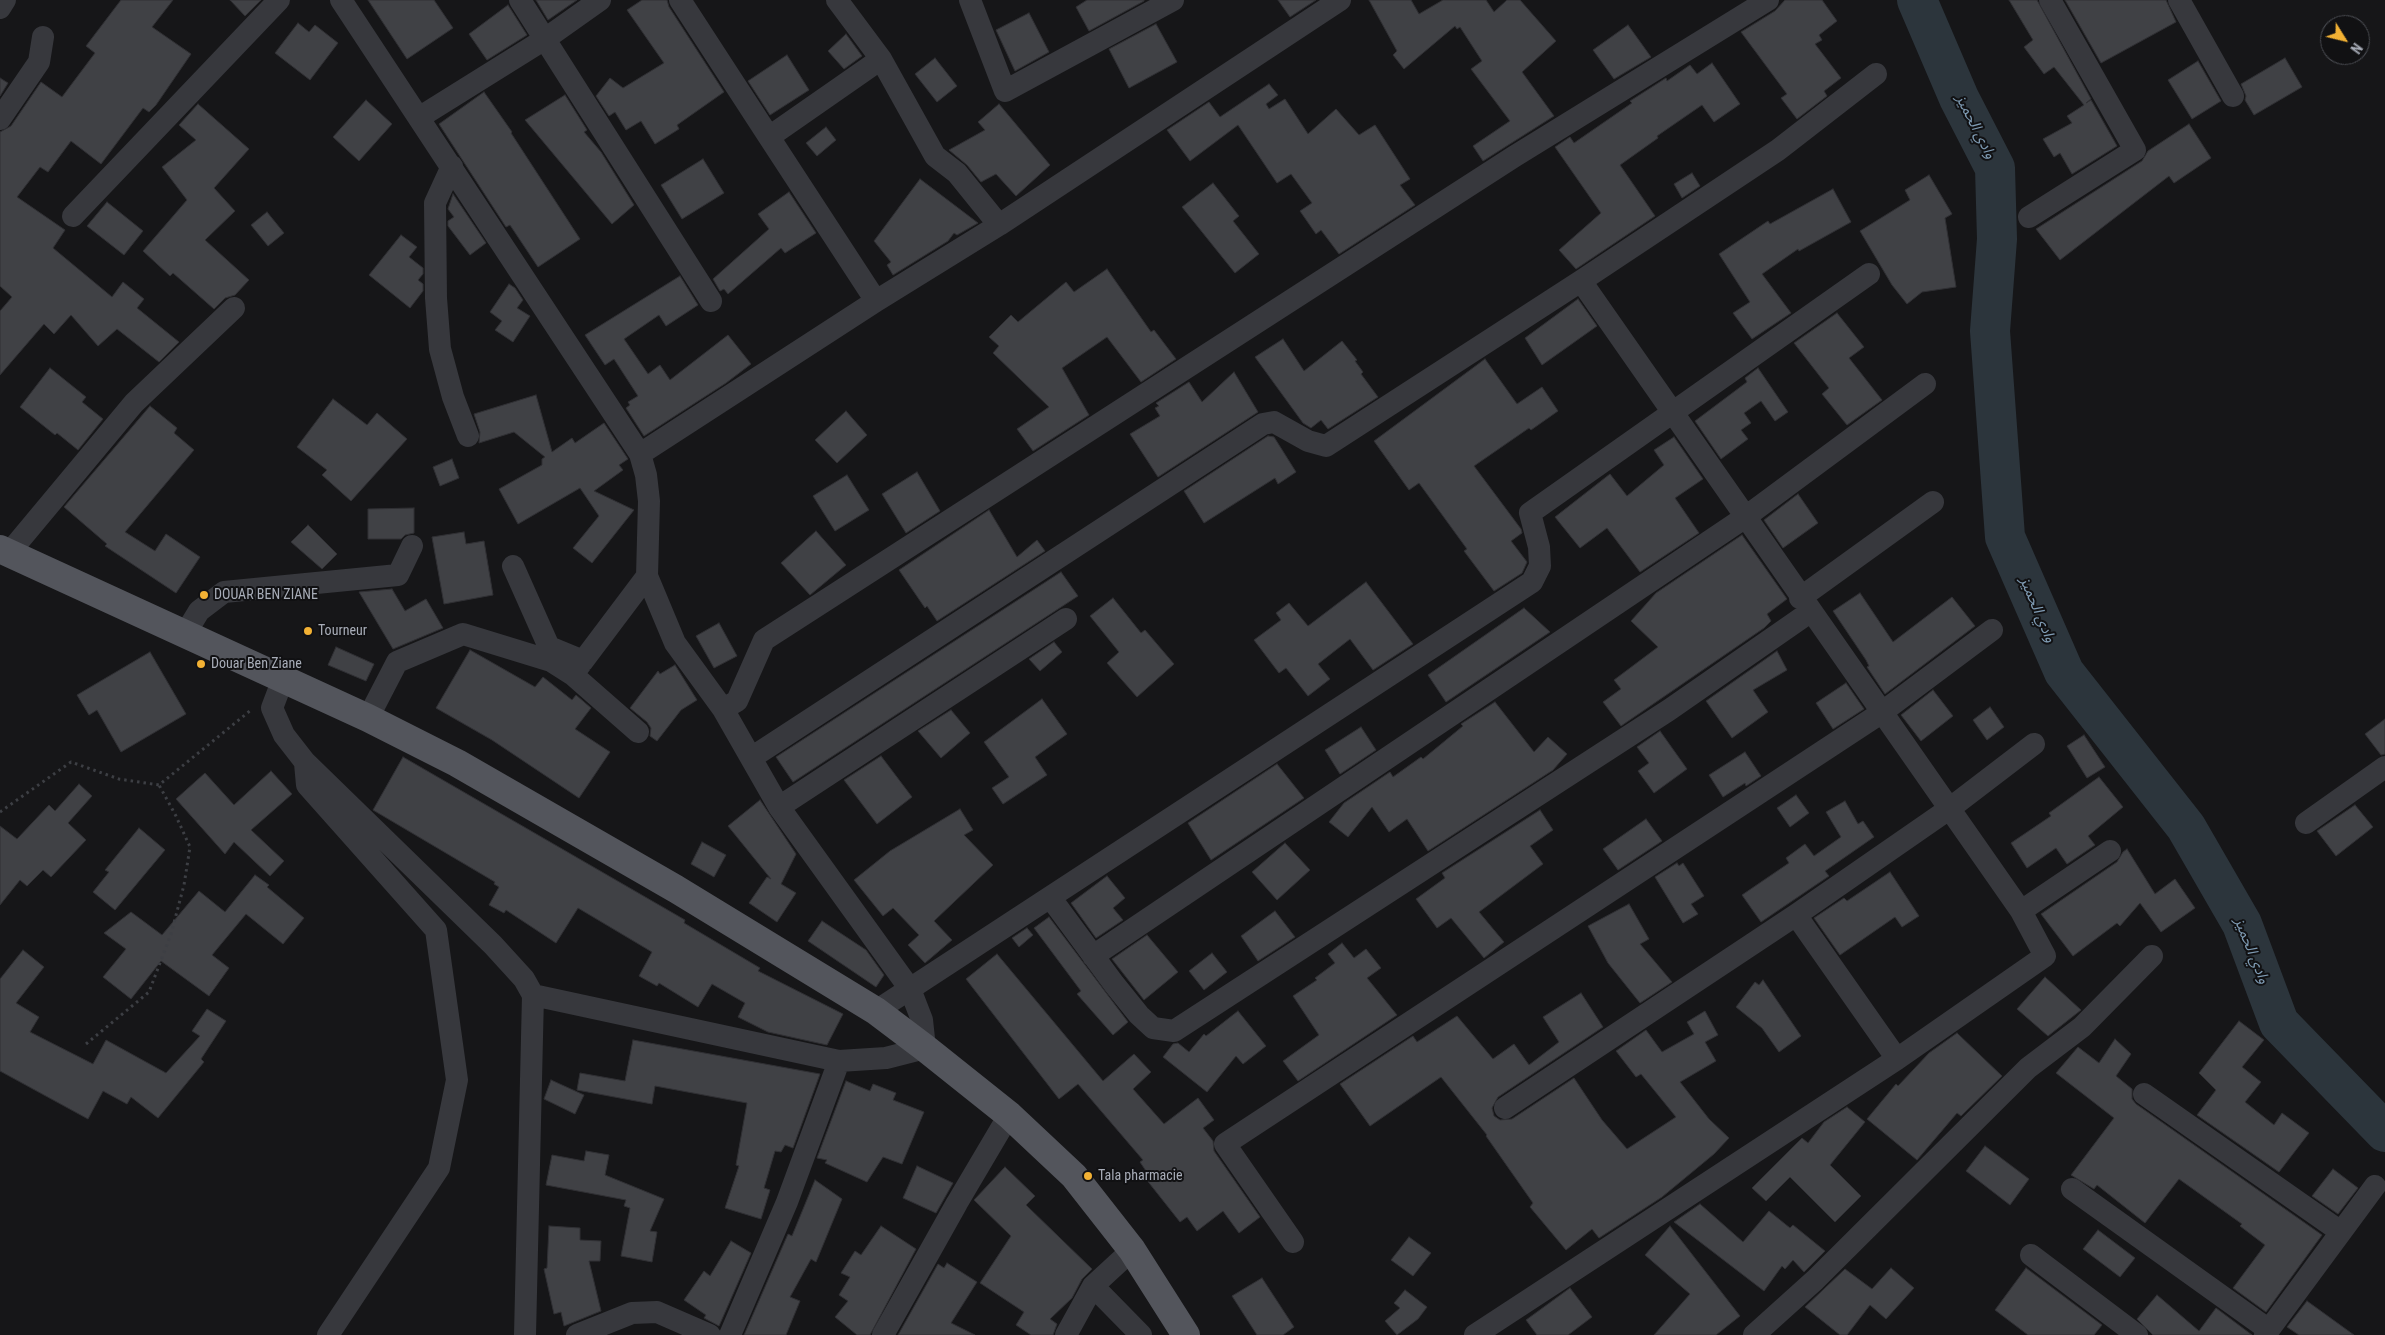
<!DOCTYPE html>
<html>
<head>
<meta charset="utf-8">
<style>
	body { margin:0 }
	#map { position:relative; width:2385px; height:1335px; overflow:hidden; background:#161618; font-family:"Roboto Condensed",sans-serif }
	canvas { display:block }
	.north { position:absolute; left:2320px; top:15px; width:50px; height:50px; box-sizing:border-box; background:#111113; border:1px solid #4d4f55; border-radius:50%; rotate:126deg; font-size:14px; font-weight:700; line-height:20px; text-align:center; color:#a8adb8 }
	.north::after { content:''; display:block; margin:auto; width:18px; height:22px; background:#f2b134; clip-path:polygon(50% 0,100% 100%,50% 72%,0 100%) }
</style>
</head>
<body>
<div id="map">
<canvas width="2385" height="1335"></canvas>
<div class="north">N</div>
</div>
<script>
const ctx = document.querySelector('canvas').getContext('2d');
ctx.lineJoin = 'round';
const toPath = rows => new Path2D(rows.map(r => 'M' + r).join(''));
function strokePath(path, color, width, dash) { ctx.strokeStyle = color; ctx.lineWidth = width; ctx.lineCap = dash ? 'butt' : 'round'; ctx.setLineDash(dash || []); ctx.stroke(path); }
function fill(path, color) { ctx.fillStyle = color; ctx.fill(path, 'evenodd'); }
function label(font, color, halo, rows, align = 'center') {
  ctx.font = font + ' "Roboto Condensed","Noto Sans Arabic",sans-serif'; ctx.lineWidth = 4; ctx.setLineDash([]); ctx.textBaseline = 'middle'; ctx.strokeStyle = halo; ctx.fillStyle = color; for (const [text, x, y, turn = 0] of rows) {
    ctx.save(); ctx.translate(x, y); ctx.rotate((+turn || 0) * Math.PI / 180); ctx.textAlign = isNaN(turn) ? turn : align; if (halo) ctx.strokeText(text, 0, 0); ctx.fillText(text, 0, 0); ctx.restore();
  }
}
strokePath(toPath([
	[1917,0,1959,98,1995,168,1997,239,1990,331,2005,537,2064,672,2186,827,2242,924,2279,1023,2385,1132]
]), '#2c353c', 40);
const building = toPath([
	[121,0,173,0,152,27,191,54,156,105,149,112,143,108,101,164,71,141,48,172,40,167,17,197,65,230,53,248,112,297,123,282,144,299,137,308,179,342,159,362,117,329,98,346,71,315,54,334,44,324,0,375,0,311,12,297,0,286,0,132,11,126,41,82,62,97,95,53,86,46,121,0],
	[230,0,261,0,245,16,230,0],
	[368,0,434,0,453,28,407,59,368,0],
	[536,0,577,0,548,20,536,0],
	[642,0,667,0,669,7,724,92,677,125,679,129,655,144,641,121,626,130,615,112,609,116,596,96,610,78,623,88,664,63,627,10,642,0],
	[1087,0,1144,0,1144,1,1089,31,1076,7,1087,0],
	[1278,0,1316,0,1290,17,1278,0],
	[1369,0,1411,0,1419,14,1443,0,1486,0,1494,12,1507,0,1520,0,1556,41,1522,72,1554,116,1483,161,1473,146,1510,121,1471,69,1482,61,1460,27,1457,29,1455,26,1404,69,1393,55,1397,51,1369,0],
	[1785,0,1822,0,1837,21,1819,35,1822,40,1815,44,1841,78,1824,91,1827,96,1797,119,1781,98,1787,94,1741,32,1775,11,1785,0],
	[2009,0,2037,0,2091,99,2086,103,2091,100,2117,146,2072,174,2060,153,2054,157,2043,139,2072,123,2067,116,2084,105,2054,67,2044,74,2024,47,2033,40,2009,0],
	[2065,0,2166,0,2176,22,2101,63,2065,0],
	[508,5,527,35,487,60,469,34,508,5],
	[1029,13,1049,52,1015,71,996,30,1029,13],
	[298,23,309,32,315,25,338,43,310,80,275,53,298,23],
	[1156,24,1177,62,1129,88,1109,49,1156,24],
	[1628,25,1651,57,1614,79,1593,50,1628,25],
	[846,34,862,56,844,69,828,51,846,34],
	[787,55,809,90,770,115,748,81,787,55],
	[935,58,957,86,937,102,915,74,935,58],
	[2285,58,2302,87,2254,115,2245,100,2246,96,2241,84,2285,58],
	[2198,61,2221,101,2192,119,2168,80,2198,61],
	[1712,63,1740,104,1714,122,1702,105,1657,136,1658,138,1620,165,1655,216,1576,269,1559,250,1601,213,1555,147,1570,137,1574,143,1632,103,1630,101,1666,78,1667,81,1690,65,1697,74,1712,63],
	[0,78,8,83,0,96,0,78],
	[1269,84,1278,95,1266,104,1269,109,1285,99,1308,134,1336,109,1359,135,1375,125,1410,179,1400,185,1415,205,1339,254,1321,230,1316,234,1300,211,1312,203,1291,174,1277,183,1238,125,1190,161,1167,130,1209,102,1220,117,1269,84],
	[484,92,512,132,511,133,580,239,538,267,510,225,506,227,439,124,484,92],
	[565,95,587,130,584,132,601,152,634,205,612,224,525,120,565,95],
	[366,100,392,124,359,161,333,137,366,100],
	[198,104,249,149,214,188,235,211,205,240,249,280,235,295,225,298,214,309,173,273,170,276,143,251,187,200,162,167,196,140,179,125,198,104],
	[999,104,1050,165,1016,196,996,174,981,182,967,165,949,150,985,130,978,122,999,104],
	[2189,124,2211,158,2174,183,2169,176,2060,260,2036,229,2142,161,2148,151,2189,124],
	[826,127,836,140,817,156,806,143,826,127],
	[703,159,724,193,682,219,661,185,703,159],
	[1692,173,1700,186,1682,198,1674,184,1692,173],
	[1929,175,1952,214,1945,218,1956,287,1922,292,1907,304,1892,285,1860,231,1910,200,1905,190,1929,175],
	[920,179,978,223,957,235,954,233,948,241,893,275,887,265,891,262,874,241,920,179],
	[1213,183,1239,216,1233,221,1259,254,1235,273,1182,207,1213,183],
	[1833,189,1851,222,1799,251,1798,249,1762,274,1791,313,1752,339,1733,313,1750,302,1719,254,1768,221,1770,224,1833,189],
	[789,192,816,233,785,253,781,248,728,294,724,289,720,291,713,279,769,229,758,214,789,192],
	[453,194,486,243,470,255,448,226,448,221,454,217,448,209,453,194],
	[107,202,143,231,124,255,87,226,107,202],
	[267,212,284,233,268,246,251,225,267,212],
	[401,235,417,247,409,257,423,268,423,274,418,280,423,284,423,291,410,308,369,275,401,235],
	[1107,269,1151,332,1154,330,1176,359,1141,382,1107,337,1062,368,1089,415,1033,451,1017,429,1049,407,993,353,999,346,989,337,1011,315,1018,322,1066,282,1074,292,1107,269],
	[680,276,698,305,666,326,659,315,624,339,648,374,660,365,670,380,728,335,751,364,726,383,644,436,626,408,630,405,628,402,638,396,614,359,605,365,585,335,680,276],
	[509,284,515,288,523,300,517,308,530,316,513,342,495,330,502,321,490,312,509,284],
	[1578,299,1597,326,1542,365,1525,338,1578,299],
	[1837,313,1864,347,1849,358,1882,400,1847,425,1822,394,1829,388,1794,343,1837,313],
	[1283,339,1304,371,1342,341,1357,360,1355,361,1363,372,1361,374,1378,397,1328,429,1321,420,1311,428,1303,423,1255,357,1283,339],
	[1485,359,1517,404,1542,387,1558,411,1531,430,1529,428,1474,466,1521,529,1522,533,1511,541,1527,562,1522,573,1494,591,1464,551,1467,549,1419,483,1409,490,1374,441,1485,359],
	[50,368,86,397,82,402,103,419,78,450,57,433,55,435,20,407,50,368],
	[1758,368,1788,412,1775,421,1761,401,1744,413,1751,423,1741,430,1748,439,1721,459,1695,421,1747,382,1745,378,1758,368],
	[1234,372,1258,412,1158,477,1130,434,1160,416,1155,408,1159,406,1156,403,1189,382,1202,402,1234,372],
	[536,395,552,452,572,438,575,443,604,423,628,459,619,465,623,470,594,491,634,510,592,563,573,548,599,516,580,488,518,524,499,489,542,465,542,459,545,457,514,432,479,443,480,432,474,414,536,395],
	[333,399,367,425,377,413,407,439,351,501,322,475,327,470,297,447,333,399],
	[150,406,177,428,174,433,194,450,125,532,155,551,166,534,200,557,176,593,105,546,107,544,64,507,150,406],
	[846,411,867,435,837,463,815,440,846,411],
	[1268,436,1274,437,1296,472,1278,484,1275,478,1204,523,1184,491,1268,436],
	[1674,437,1703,479,1675,498,1699,533,1640,572,1607,528,1580,548,1555,517,1610,474,1627,496,1664,465,1654,450,1674,437],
	[452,459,459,478,440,486,433,467,452,459],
	[917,472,940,511,906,533,882,494,917,472],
	[847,475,869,510,835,531,813,496,847,475],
	[1798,494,1818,523,1783,548,1764,520,1798,494],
	[414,508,414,533,405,535,401,539,368,539,368,509,414,508],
	[989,510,1017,557,1037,540,1045,551,937,621,927,606,925,608,899,570,989,510],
	[308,525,337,554,322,569,291,542,308,525],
	[816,531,846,565,810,595,781,563,816,531],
	[464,532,466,544,484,541,493,595,444,604,432,537,464,532],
	[1742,535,1787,599,1767,614,1771,621,1764,628,1621,726,1603,702,1621,689,1614,680,1658,647,1631,621,1656,593,1742,535],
	[1061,572,1078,596,793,782,776,757,1061,572],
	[1366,582,1413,644,1373,670,1350,639,1318,664,1330,679,1308,696,1286,668,1279,673,1254,640,1281,620,1276,613,1289,603,1308,626,1366,582],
	[392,589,405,611,426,599,443,628,393,649,359,592,392,589],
	[1860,593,1893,642,1952,597,1975,626,1885,694,1867,667,1869,666,1866,660,1833,611,1860,593],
	[1113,598,1141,633,1145,630,1174,664,1137,697,1107,663,1119,652,1090,616,1113,598],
	[1524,608,1550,632,1446,702,1428,675,1524,608],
	[719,623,737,656,714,668,696,636,719,623],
	[1054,642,1062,652,1040,671,1029,659,1054,642],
	[336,647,374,664,366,681,328,665,336,647],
	[470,650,535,687,543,677,572,700,576,695,591,708,575,729,610,752,579,798,492,740,436,708,470,650],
	[1777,651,1787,670,1753,690,1768,712,1732,738,1706,701,1777,651],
	[150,652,186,714,121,752,97,710,89,715,77,695,150,652],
	[675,665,697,700,681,710,657,741,650,736,651,728,647,722,630,708,658,671,660,674,675,665],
	[1846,683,1864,709,1833,729,1816,703,1846,683],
	[1933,690,1953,716,1921,741,1901,715,1933,690],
	[1042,699,1067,734,1035,757,1047,775,1003,804,992,788,1009,777,984,742,1042,699],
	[1495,702,1534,752,1548,737,1567,754,1553,770,1428,851,1407,819,1389,832,1372,807,1348,837,1329,822,1344,803,1390,772,1393,777,1421,757,1423,759,1463,726,1461,724,1495,702],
	[1990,707,2004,727,1987,740,1973,720,1990,707],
	[951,710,970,733,941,758,918,731,951,710],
	[2385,719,2385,754,2381,755,2365,734,2385,719],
	[1361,727,1376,750,1340,774,1325,750,1361,727],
	[1660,731,1687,769,1654,793,1638,771,1649,763,1637,747,1660,731],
	[2084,735,2105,767,2087,778,2067,746,2084,735],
	[1745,752,1761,776,1746,786,1745,783,1723,797,1709,775,1745,752],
	[881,756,912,797,877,824,844,780,881,756],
	[403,757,685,920,684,923,760,968,758,971,843,1014,827,1045,768,1032,738,1017,745,1003,712,984,698,1007,659,983,657,986,639,976,652,952,578,908,556,943,506,910,504,913,489,905,499,887,494,884,495,882,373,810,403,757],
	[1277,764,1304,798,1211,860,1188,823,1277,764],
	[271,771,292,794,251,830,284,861,270,876,234,842,225,854,176,799,205,773,234,805,271,771],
	[2099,777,2123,807,2088,836,2095,845,2067,864,2056,848,2027,868,2011,843,2051,816,2049,813,2099,777],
	[79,784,92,796,68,823,86,840,51,877,43,870,27,886,20,880,0,905,0,826,17,839,49,805,55,811,79,784],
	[1796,795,1809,813,1790,827,1777,808,1796,795],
	[760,800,796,854,781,884,796,893,777,922,749,903,767,877,771,879,728,826,760,800],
	[1845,801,1858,824,1863,821,1874,837,1825,871,1829,876,1761,922,1742,895,1789,863,1786,858,1805,844,1814,856,1841,837,1826,812,1845,801],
	[2355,805,2373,827,2336,856,2317,831,2355,805],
	[960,809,973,830,964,835,993,865,934,921,952,940,925,963,908,945,919,935,893,908,883,916,854,880,890,851,960,809],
	[1540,810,1553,830,1530,846,1543,864,1479,912,1504,942,1484,958,1451,918,1437,928,1416,899,1445,878,1442,873,1540,810],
	[1646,819,1662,841,1618,870,1603,849,1646,819],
	[139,828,165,850,115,910,93,892,109,872,105,870,139,828],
	[702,842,726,855,714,877,691,864,702,842],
	[1285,843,1310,870,1277,900,1252,872,1285,843],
	[2127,849,2155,894,2175,879,2195,908,2161,932,2140,903,2120,926,2117,923,2073,956,2041,914,2117,862,2123,852,2127,849],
	[1677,863,1679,866,1683,863,1704,896,1691,904,1698,914,1683,923,1655,877,1677,863],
	[1890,872,1919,916,1902,927,1895,917,1840,955,1814,918,1844,898,1847,901,1890,872],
	[255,875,269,885,267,887,304,918,283,944,246,914,212,955,229,968,209,996,161,961,131,999,103,977,126,949,104,933,131,912,162,935,199,891,225,912,255,875],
	[1107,876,1125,898,1113,908,1123,920,1096,938,1071,903,1107,876],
	[1629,904,1649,939,1640,944,1672,982,1640,1003,1608,963,1588,926,1629,904],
	[1275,911,1295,937,1258,961,1241,936,1275,911],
	[1049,917,1128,1022,1113,1035,1077,994,1081,991,1034,928,1049,917],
	[822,921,866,950,884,975,876,987,808,941,822,921],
	[1027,928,1033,935,1019,947,1012,938,1027,928],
	[1147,935,1178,972,1144,1000,1112,959,1147,935],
	[1342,943,1354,958,1366,949,1381,968,1367,978,1397,1015,1298,1081,1283,1061,1319,1035,1293,996,1317,980,1315,978,1335,963,1328,954,1342,943],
	[23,950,44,967,16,1003,39,1017,30,1032,93,1064,106,1040,166,1073,200,1036,192,1031,207,1009,226,1021,201,1059,204,1062,158,1118,131,1097,127,1104,103,1091,88,1119,0,1071,0,979,23,950],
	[1212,953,1227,972,1204,990,1189,971,1212,953],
	[997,954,1103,1081,1134,1054,1151,1072,1133,1089,1164,1124,1198,1098,1214,1120,1203,1128,1213,1141,1214,1151,1260,1217,1239,1233,1223,1211,1197,1231,1187,1217,1180,1222,1142,1174,1146,1171,1140,1162,1143,1160,1078,1084,1059,1099,966,979,997,954],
	[2045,977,2081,1010,2048,1036,2017,1009,2045,977],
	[1763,980,1801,1036,1779,1052,1762,1028,1736,1007,1755,982,1759,985,1763,980],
	[1581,993,1603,1027,1498,1097,1492,1108,1494,1116,1500,1120,1512,1119,1574,1078,1602,1120,1627,1149,1676,1117,1641,1074,1636,1077,1616,1051,1646,1030,1662,1052,1694,1034,1687,1022,1705,1011,1718,1035,1705,1042,1716,1061,1680,1082,1709,1119,1729,1138,1714,1154,1662,1197,1599,1238,1592,1229,1566,1250,1530,1207,1533,1203,1486,1136,1487,1135,1441,1077,1370,1126,1340,1084,1413,1036,1417,1042,1457,1016,1493,1059,1514,1044,1529,1065,1559,1042,1543,1017,1581,993],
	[1238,1011,1266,1046,1243,1064,1236,1056,1207,1092,1163,1057,1173,1044,1178,1043,1189,1052,1204,1034,1206,1036,1238,1011],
	[2239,1021,2264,1040,2242,1067,2261,1082,2245,1102,2274,1125,2282,1113,2309,1133,2279,1172,2197,1115,2216,1090,2199,1073,2239,1021],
	[1957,1033,2002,1076,1961,1116,1957,1113,1917,1160,1867,1119,1896,1084,1898,1086,1929,1053,1957,1033],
	[2115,1039,2131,1054,2116,1076,2132,1089,2132,1099,2136,1104,2322,1235,2266,1312,2233,1288,2265,1245,2240,1226,2242,1224,2179,1179,2145,1223,2097,1185,2094,1189,2071,1175,2114,1118,2056,1073,2078,1047,2099,1063,2115,1039],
	[633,1040,820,1074,793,1148,785,1145,781,1152,775,1151,764,1188,770,1190,761,1219,725,1208,739,1166,736,1165,747,1103,655,1086,652,1104,577,1090,580,1073,625,1081,633,1040],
	[551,1080,584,1095,575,1114,544,1099,551,1080],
	[846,1081,870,1091,873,1084,896,1093,893,1100,924,1112,902,1164,883,1157,867,1182,825,1163,827,1160,817,1158,846,1081],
	[1847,1107,1865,1122,1830,1165,1861,1196,1835,1222,1790,1177,1766,1201,1752,1188,1802,1138,1808,1143,1824,1122,1847,1107],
	[1985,1146,2029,1179,2010,1205,1966,1171,1985,1146],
	[586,1151,609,1155,605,1175,664,1199,650,1231,657,1232,652,1262,621,1256,630,1208,624,1206,626,1200,546,1185,552,1155,584,1161,586,1151],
	[917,1166,953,1183,936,1213,903,1198,917,1166],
	[1005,1167,1035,1196,1026,1205,1092,1269,1082,1279,1072,1298,1050,1319,1057,1324,1053,1335,1031,1335,1016,1325,1024,1312,980,1283,1011,1236,974,1200,1005,1167],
	[2333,1169,2358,1188,2338,1214,2312,1196,2333,1169],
	[815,1180,842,1199,816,1262,811,1259,790,1297,800,1301,786,1335,744,1335,788,1234,792,1236,815,1180],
	[1700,1204,1743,1242,1769,1211,1790,1228,1793,1225,1825,1251,1804,1272,1793,1260,1785,1269,1782,1266,1764,1291,1674,1222,1700,1204],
	[549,1226,580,1228,580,1240,601,1241,600,1261,589,1261,601,1311,564,1326,561,1312,554,1314,544,1269,547,1268,549,1226],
	[881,1226,916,1249,870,1335,857,1335,835,1317,848,1301,839,1295,850,1277,841,1273,855,1251,861,1255,881,1226],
	[1670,1226,1740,1316,1716,1335,1654,1335,1690,1294,1645,1255,1670,1226],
	[2098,1230,2135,1258,2120,1277,2083,1249,2098,1230],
	[1409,1237,1431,1253,1413,1276,1391,1260,1409,1237],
	[731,1241,751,1253,719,1326,704,1318,706,1315,684,1300,704,1271,710,1276,731,1241],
	[947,1263,977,1282,951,1323,975,1335,898,1335,938,1264,944,1268,947,1263],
	[1891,1268,1914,1288,1886,1319,1870,1305,1847,1335,1840,1335,1805,1307,1845,1269,1872,1289,1891,1268],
	[2026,1268,2102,1325,2094,1335,2028,1335,1995,1310,2026,1268],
	[1262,1278,1294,1327,1283,1335,1257,1335,1232,1296,1262,1278],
	[1570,1288,1592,1317,1568,1335,1537,1335,1526,1320,1570,1288],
	[1405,1290,1427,1307,1418,1319,1397,1335,1385,1321,1400,1308,1394,1303,1405,1290],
	[2157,1295,2199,1331,2216,1308,2252,1335,2153,1335,2137,1319,2157,1295],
	[2307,1301,2354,1335,2299,1335,2287,1327,2307,1301]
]);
fill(building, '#404145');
strokePath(building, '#303034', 1);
strokePath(toPath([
	[0,812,71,762,119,779,159,785,251,710],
	[86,1044,149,992,171,934,184,885,190,847,176,816,159,785]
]), '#3d3f44', 3, [2.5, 4]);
strokePath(toPath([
	[341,0,640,454,646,475,649,501,647,576,675,643,723,709,779,807,910,989,922,1020,925,1048,886,1058,839,1061,533,995],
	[520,0,711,301],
	[680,0,769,137,881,59],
	[837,0,881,59,935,156,957,173,999,225],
	[970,0,1005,91,1173,0],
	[2179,0,2233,96],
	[0,8,5,0],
	[420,117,545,39,600,0],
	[0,119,39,62,43,37],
	[769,137,876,301],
	[452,166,435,203,436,298,440,349,453,397,468,436],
	[73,216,279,0],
	[2029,217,2135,150,2050,0],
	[640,454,876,301,999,225,1340,0],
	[9,553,134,403,234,308],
	[513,566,549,647,583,661],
	[1800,598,1933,502],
	[185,634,199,611,224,592,398,575,412,546],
	[574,673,647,576],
	[283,679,272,708,284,735,305,762,493,945,524,979,533,995,525,1335],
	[723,709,737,701,764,640,1515,156,1768,0],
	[368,718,397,662,463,634,551,661,573,675,638,732],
	[751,758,1263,424,1274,422,1308,441,1326,446,1581,281,1778,150,1876,74],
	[305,763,307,785,436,930,457,1080,439,1168,328,1335],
	[779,807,1066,619],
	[2306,823,2385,767],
	[1050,897,1114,984,1139,1015,1153,1028,1174,1031,1669,710,1810,612],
	[2021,911,2110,851],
	[1796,915,1897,1059],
	[1093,956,1744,518,1925,384],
	[876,1011,1532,582,1540,566,1539,547,1530,513,1869,274],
	[2144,1094,2341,1232],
	[1505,1108,1796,915,1949,809,2034,744],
	[2072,1189,2269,1330],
	[1293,1242,1225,1144,1881,713,1992,630],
	[2031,1255,2137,1335],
	[1093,1286,1141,1335],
	[577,1335,632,1313,657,1312,710,1335],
	[730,1335,787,1202,839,1061],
	[883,1335,957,1203,1009,1115],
	[1066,1335,1093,1286,1132,1250],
	[1475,1335,1897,1059,2045,956,2021,911,1581,281],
	[1754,1335,1815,1280,2028,1068,2082,1027,2152,956],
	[2265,1335,2375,1186]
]), '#37383d', 22);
strokePath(toPath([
	[0,549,368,718,457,763,676,889,876,1011,925,1048,1009,1115,1074,1176,1132,1250,1186,1335]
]), '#53555c', 28);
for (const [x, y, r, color] of [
	[204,595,5,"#f2b134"],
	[308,631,5,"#f2b134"],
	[201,664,5,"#f2b134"],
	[1088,1176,5,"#f2b134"]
]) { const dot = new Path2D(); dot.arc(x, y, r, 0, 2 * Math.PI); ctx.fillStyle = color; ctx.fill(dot); strokePath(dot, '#111113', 2); }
label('14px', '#a8adb8', '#111113', [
	["DOUAR BEN ZIANE",214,595],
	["Tourneur",318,631],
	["Douar Ben Ziane",211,664],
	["Tala pharmacie",1098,1176]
], 'left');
label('italic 15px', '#7f9bb3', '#111113', [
	["وادي الحميز",1975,127,63],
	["وادي الحميز",2037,610,67],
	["وادي الحميز",2251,951,68]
]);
</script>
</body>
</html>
